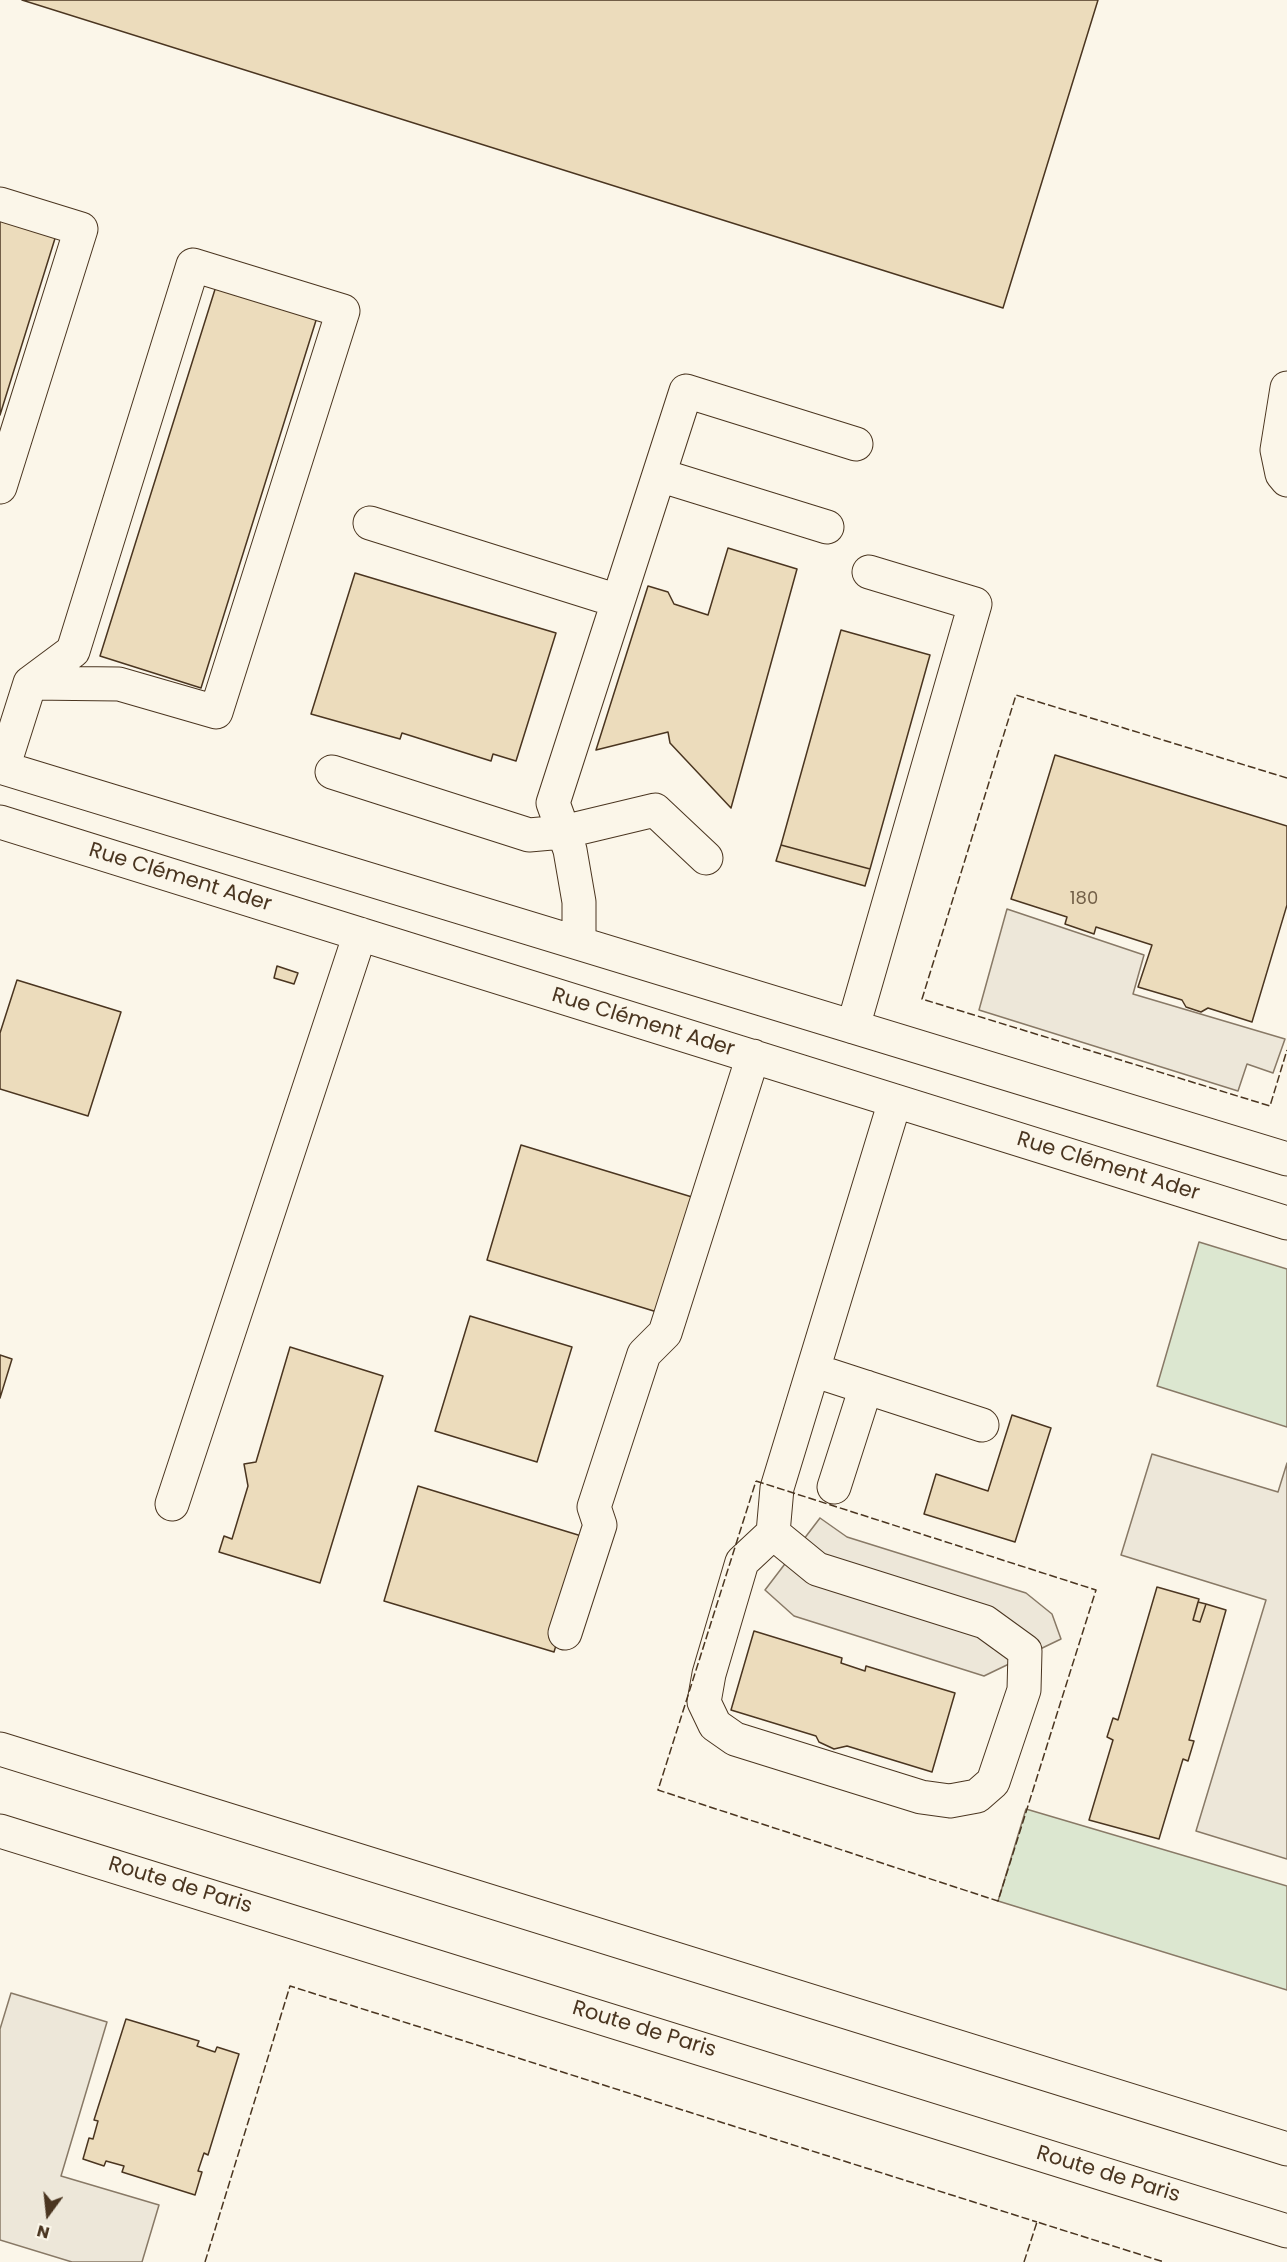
<!DOCTYPE html>
<html>
<head>
<meta charset="utf-8">
<style>
	body { margin:0 }
	#map { position:relative; width:1287px; height:2262px; overflow:hidden; background:#fbf6e9; font-family:Poppins,sans-serif }
	canvas { display:block }
	.north { position:absolute; left:18px; top:2184px; width:60px; height:60px; -webkit-text-stroke:4px #fbf6e9; paint-order:stroke; rotate:195deg; font-size:16px; font-weight:700; line-height:24px; text-align:center; color:#4a3520 }
	.north::after { content:''; display:block; margin:auto; width:21px; height:27px; background:#4a3520; clip-path:polygon(50% 0,100% 100%,50% 72%,0 100%) }
</style>
</head>
<body>
<div id="map">
<canvas width="1287" height="2262"></canvas>
<div class="north">N</div>
</div>
<script>
const ctx = document.querySelector('canvas').getContext('2d');
ctx.lineJoin = 'round';
function fill(path, color) { ctx.fillStyle = color; ctx.fill(path, 'evenodd'); }
const toPath = rows => new Path2D(rows.map(r => 'M' + r).join(''));
function strokePath(path, color, width, dash) { ctx.strokeStyle = color; ctx.lineWidth = width; ctx.lineCap = dash ? 'butt' : 'round'; ctx.setLineDash(dash || []); ctx.stroke(path); }
function label(font, color, halo, rows, align = 'center') {
  ctx.font = font + ' Poppins,sans-serif'; ctx.lineWidth = 4.5; ctx.setLineDash([]); ctx.textBaseline = 'middle'; ctx.strokeStyle = halo; ctx.fillStyle = color; for (const [text, x, y, turn = 0] of rows) {
    ctx.save(); ctx.translate(x, y); ctx.rotate((+turn || 0) * Math.PI / 180); ctx.textAlign = isNaN(turn) ? turn : align; if (halo) ctx.strokeText(text, 0, 0); ctx.fillText(text, 0, 0); ctx.restore();
  }
}
const green = toPath([
	[1199,1242,1287,1269,1287,1427,1157,1386,1199,1242],
	[1026,1809,1287,1886,1287,1990,998,1901,1026,1809]
]);
fill(green, '#dce7d0');
strokePath(green, '#887966', 1.5);
const parking = toPath([
	[1007,909,1144,955,1133,994,1285,1039,1273,1073,1247,1064,1238,1091,979,1010,1007,909],
	[1152,1454,1278,1492,1287,1463,1287,1859,1196,1831,1266,1600,1121,1555,1152,1454],
	[820,1518,847,1537,1026,1593,1052,1614,1061,1639,984,1676,794,1616,765,1590,820,1518],
	[11,1993,107,2022,61,2176,159,2205,142,2262,72,2262,0,2240,0,2029,11,1993]
]);
fill(parking, '#ede7d9');
strokePath(parking, '#887966', 1.5);
const building = toPath([
	[22,0,1098,0,1003,308,22,0],
	[0,214,57,232,0,415,0,214],
	[217,283,318,314,201,688,100,656,217,283],
	[728,548,797,569,731,808,670,743,668,732,596,750,648,586,668,592,674,604,708,615,728,548],
	[355,573,556,633,516,761,493,754,491,761,402,733,400,739,311,714,355,573],
	[841,630,930,655,870,869,781,845,841,630],
	[1055,755,1287,826,1287,905,1252,1022,1208,1008,1201,1012,1186,1007,1182,1000,1138,987,1152,945,1096,927,1094,934,1065,924,1067,917,1011,899,1055,755],
	[781,845,870,869,865,886,776,861,781,845],
	[277,966,298,973,294,984,274,978,277,966],
	[17,980,121,1012,88,1116,0,1089,0,1033,17,980],
	[521,1145,692,1197,657,1312,487,1260,521,1145],
	[470,1316,572,1347,537,1462,435,1431,470,1316],
	[290,1347,383,1376,320,1583,219,1552,224,1536,232,1539,248,1486,244,1464,256,1462,290,1347],
	[0,1355,12,1359,0,1398,0,1355],
	[1012,1415,1051,1428,1015,1542,924,1514,936,1474,988,1491,1012,1415],
	[418,1486,588,1538,554,1652,384,1601,418,1486],
	[1157,1587,1199,1599,1193,1620,1200,1622,1206,1604,1226,1610,1189,1740,1194,1741,1188,1761,1183,1759,1159,1839,1089,1820,1113,1740,1107,1737,1113,1718,1118,1720,1157,1587],
	[1198,1602,1206,1604,1200,1622,1193,1620,1198,1602],
	[754,1631,842,1658,841,1663,865,1671,866,1666,955,1693,932,1772,847,1746,834,1749,819,1742,816,1736,731,1710,754,1631],
	[126,2019,199,2041,197,2046,215,2052,217,2047,239,2054,208,2155,204,2153,198,2171,202,2172,195,2195,122,2172,124,2166,106,2161,104,2166,83,2159,89,2138,93,2139,98,2121,94,2120,126,2019]
]);
fill(building, '#ecdcbc');
strokePath(building, '#4a3520', 1.5);
const minor = toPath([
	[0,204,81,229,0,487],
	[1287,388,1277,450,1282,474,1287,480],
	[659,475,827,527],
	[370,523,618,601],
	[0,767,1287,1159],
	[3,768,30,683,73,651,193,265,343,311,216,712,119,684,30,683],
	[332,772,529,835,563,832,655,810,706,858],
	[0,822,1287,1223],
	[579,943,579,902,570,850,553,803,686,391,856,444],
	[853,1027,975,604,869,572],
	[813,1370,982,1425],
	[834,1487,866,1387],
	[172,1504,360,934],
	[773,1533,742,1562,709,1674,704,1702,715,1725,735,1739,921,1797,950,1801,977,1796,993,1782,1024,1690,1025,1651,985,1622,817,1569,773,1533,777,1488,895,1101],
	[565,1633,600,1525,594,1507,644,1354,665,1333,753,1056]
]);
const major = toPath([
	[0,1749,1287,2149],
	[0,1831,1287,2231]
]);
strokePath(minor, '#4a3520', 35);
strokePath(major, '#4a3520', 35);
strokePath(minor, '#fbf6e9', 33);
strokePath(major, '#fbf6e9', 33);
strokePath(toPath([
	[1287,778,1016,695,922,999,1270,1106,1287,1050],
	[756,1481,1096,1590,998,1901,658,1790,756,1481],
	[205,2262,290,1986,1037,2222],
	[1024,2262,1037,2222,1164,2262]
]), '#4a3520', 1.5, [8, 3]);
label('18px', '#725f47', null, [
	["180",1084,899]
]);
label('21px', '#4a3520', '#fbf6e9', [
	["Rue Clément Ader",180,878,17],
	["Rue Clément Ader",643,1023,17],
	["Rue Clément Ader",1108,1167,17],
	["Route de Paris",180,1886,17],
	["Route de Paris",644,2030,17],
	["Route de Paris",1108,2175,17]
]);
</script>
</body>
</html>
